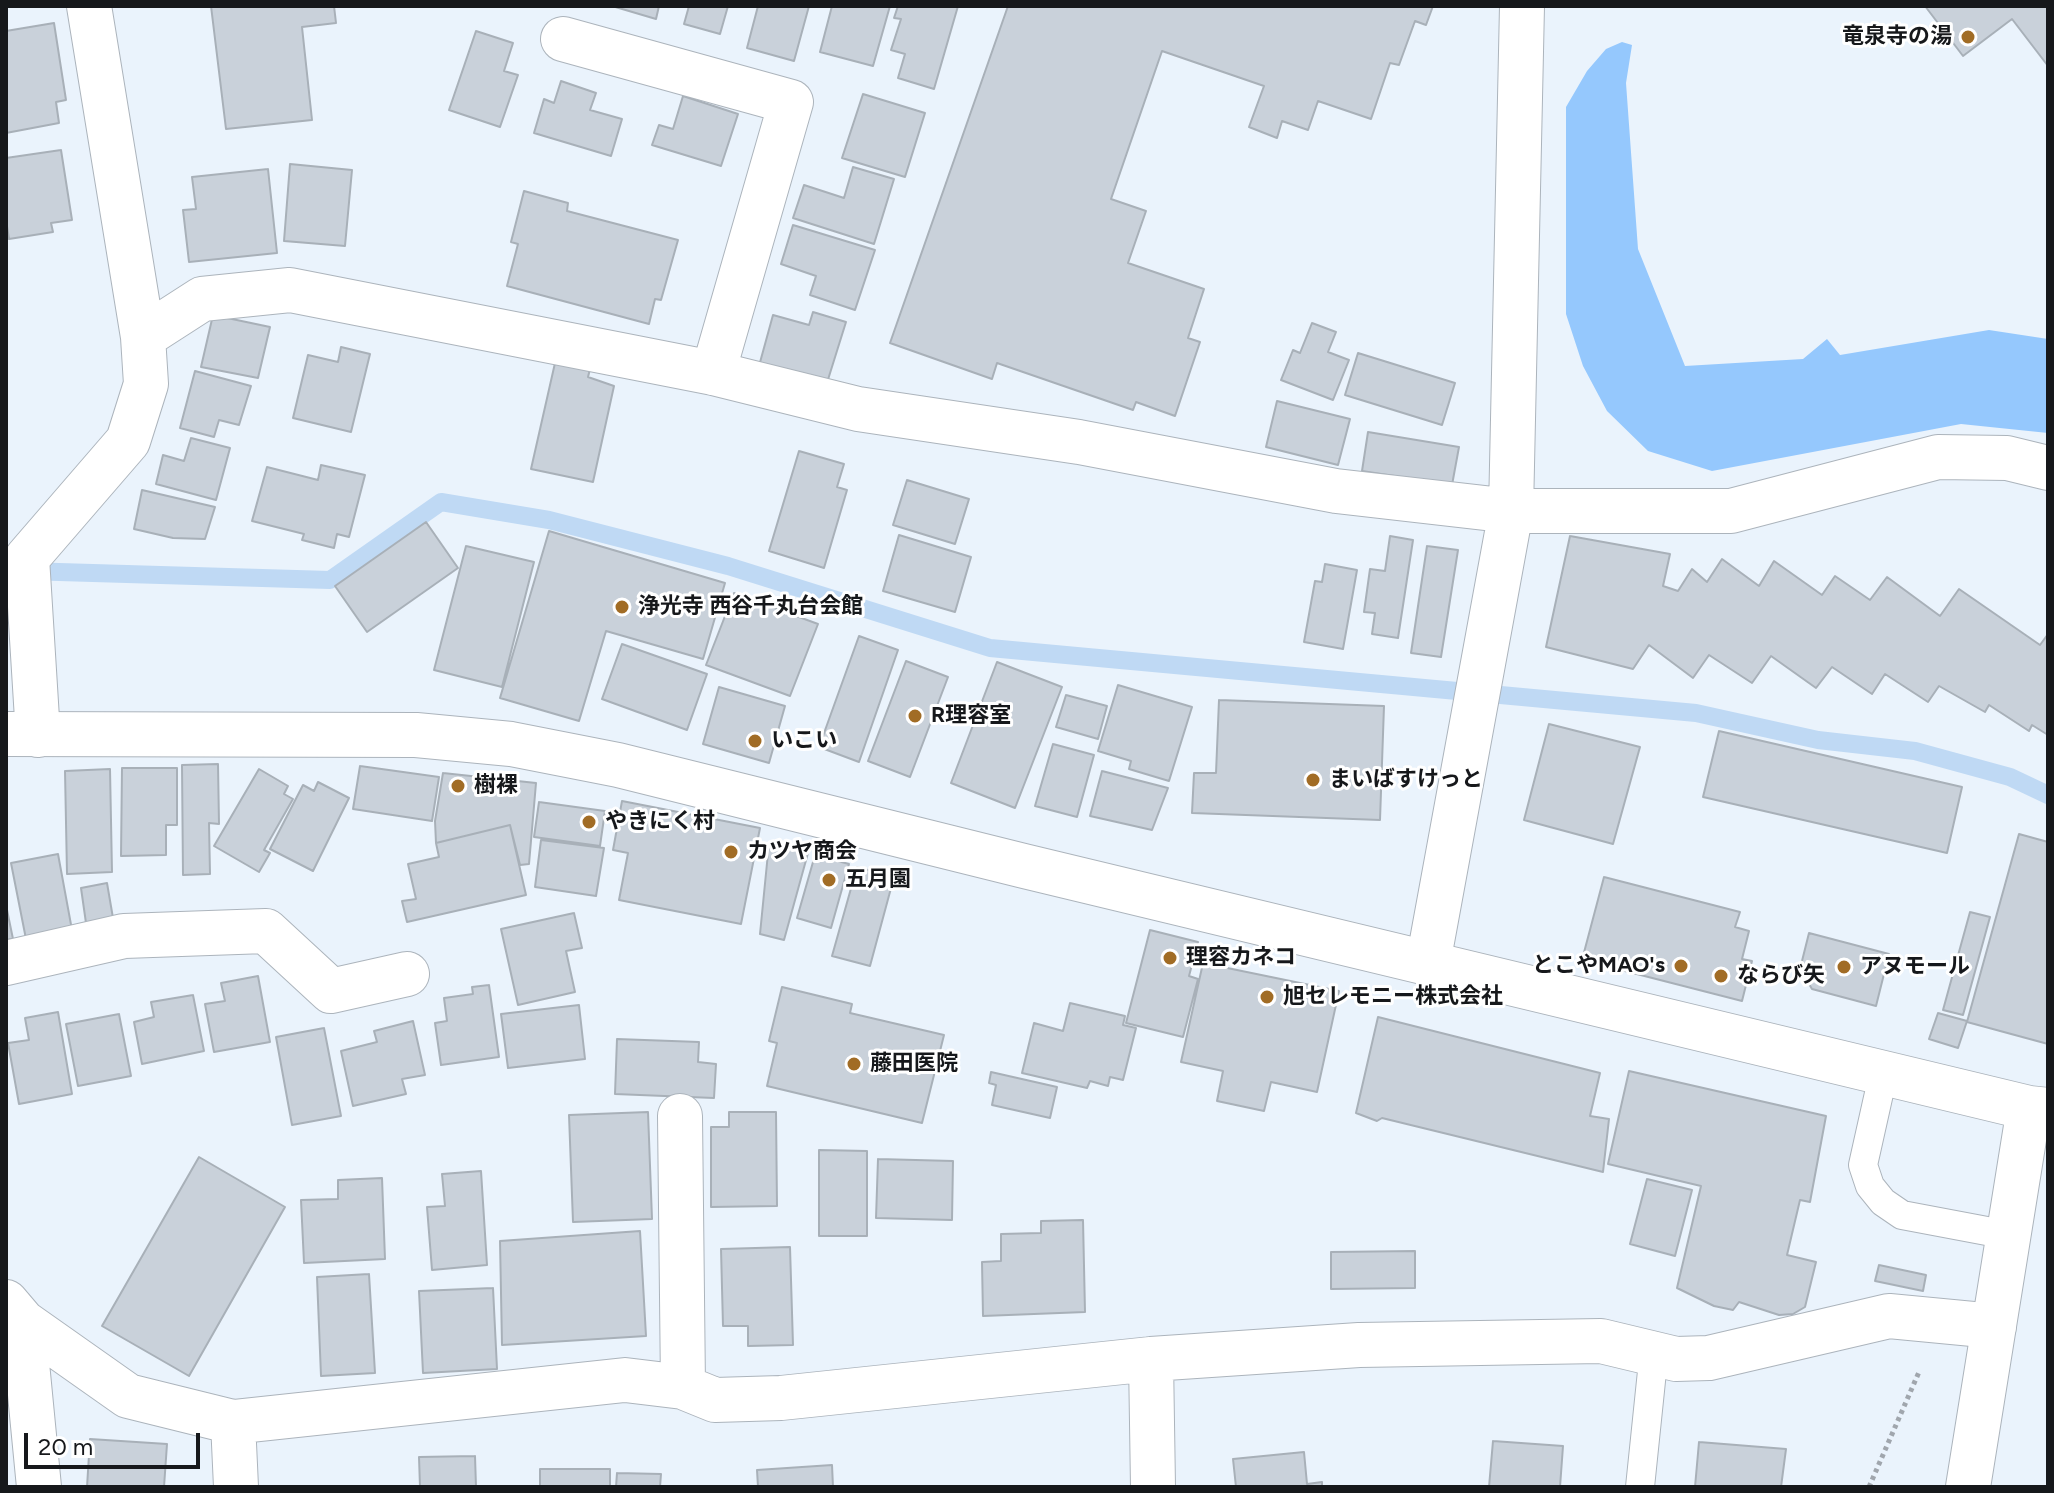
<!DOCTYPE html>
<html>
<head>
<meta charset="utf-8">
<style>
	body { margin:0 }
	#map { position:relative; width:2054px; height:1493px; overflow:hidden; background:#eaf3fc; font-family:Figtree,sans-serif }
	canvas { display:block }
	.frame { position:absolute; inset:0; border:8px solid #16181b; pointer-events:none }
	.scale { position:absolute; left:24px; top:1433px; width:176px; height:36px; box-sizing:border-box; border:4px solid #16181b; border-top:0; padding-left:10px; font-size:24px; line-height:28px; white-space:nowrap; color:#16181b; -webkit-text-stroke:6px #fff; paint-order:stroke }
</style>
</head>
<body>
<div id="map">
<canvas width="2054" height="1493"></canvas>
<div class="frame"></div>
<div class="scale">20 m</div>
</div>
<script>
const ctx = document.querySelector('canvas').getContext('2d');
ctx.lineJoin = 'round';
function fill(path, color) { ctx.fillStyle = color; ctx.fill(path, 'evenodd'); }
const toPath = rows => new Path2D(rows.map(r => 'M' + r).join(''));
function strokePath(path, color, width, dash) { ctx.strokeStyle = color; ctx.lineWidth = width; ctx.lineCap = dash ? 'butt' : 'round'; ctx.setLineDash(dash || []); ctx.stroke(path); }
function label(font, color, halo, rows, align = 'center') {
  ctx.font = font + ' Figtree,"Noto Sans JP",sans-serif'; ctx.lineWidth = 6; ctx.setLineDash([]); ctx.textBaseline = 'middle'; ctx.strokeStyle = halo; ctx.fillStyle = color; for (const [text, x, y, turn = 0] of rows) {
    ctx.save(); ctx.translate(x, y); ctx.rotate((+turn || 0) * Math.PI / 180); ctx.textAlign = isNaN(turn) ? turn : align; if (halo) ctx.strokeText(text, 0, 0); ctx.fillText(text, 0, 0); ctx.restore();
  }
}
fill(toPath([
	[1622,42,1632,45,1626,83,1638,249,1685,366,1803,359,1827,339,1840,355,1989,330,2048,339,2048,433,1961,424,1712,471,1648,451,1607,411,1583,366,1566,314,1566,107,1587,71,1606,49]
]), '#95c8fd');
strokePath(toPath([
	[25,571,330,580,441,502,549,520,728,566,990,648,1696,713,1818,740,1915,751,2010,777,2048,795]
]), '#bfd9f4', 18);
const building = toPath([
	[211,6,334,6,336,23,302,27,312,120,226,129,211,6],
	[612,6,659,6,656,19,612,6],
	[689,6,728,6,720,34,684,24,689,6],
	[758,6,809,6,794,61,747,48,758,6],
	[832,6,890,6,873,66,820,52,832,6],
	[898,6,958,6,934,89,898,78,905,54,891,50,901,19,894,18,898,6],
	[1008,6,1433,6,1426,25,1415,21,1399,65,1390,63,1371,119,1318,101,1308,130,1282,121,1277,138,1249,127,1264,86,1162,51,1111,199,1146,211,1128,263,1204,289,1188,338,1200,342,1175,416,1136,402,1133,410,997,363,992,379,890,343,1008,6],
	[1925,6,2048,6,2048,66,2012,19,1963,56,1925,6],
	[54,23,66,100,56,102,59,123,6,133,6,31,54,23],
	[476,31,513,43,504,71,518,75,500,127,449,110,476,31],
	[561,81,596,93,590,110,622,119,611,156,534,133,544,99,554,103,561,81],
	[863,94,925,113,905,177,842,158,863,94],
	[683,96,738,114,721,166,652,145,659,125,673,129,683,96],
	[61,150,72,220,51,223,53,232,9,239,6,220,6,158,61,150],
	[290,164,352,170,345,246,284,241,290,164],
	[853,167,894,179,874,244,793,218,804,185,844,198,853,167],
	[268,169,277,253,189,262,183,210,196,209,192,177,268,169],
	[524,191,568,203,567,211,678,240,661,300,655,299,649,324,507,286,518,244,511,242,524,191],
	[793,225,875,250,855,310,810,295,816,276,781,264,793,225],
	[813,312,846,322,826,386,759,366,773,315,809,325,813,312],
	[213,315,270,327,258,378,201,367,213,315],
	[1312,323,1336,332,1328,352,1349,360,1333,400,1281,380,1293,350,1300,353,1312,323],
	[341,347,370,354,351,432,293,418,308,355,338,362,341,347],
	[1358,353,1455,383,1442,425,1345,395,1358,353],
	[555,363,590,369,588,377,614,386,593,482,531,469,555,363],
	[195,371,251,386,239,425,219,420,214,437,180,428,195,371],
	[1277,401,1350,419,1338,465,1266,447,1277,401],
	[1368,432,1459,447,1452,485,1362,471,1368,432],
	[191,438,230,448,216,500,156,484,163,455,184,461,191,438],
	[799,451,844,464,837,487,847,490,824,568,769,551,799,451],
	[321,465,365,475,349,537,337,534,334,548,302,540,304,534,252,521,267,467,318,480,321,465],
	[907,480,969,499,955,544,893,525,907,480],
	[142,490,215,507,205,539,173,538,134,529,142,490],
	[426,522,458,568,367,632,335,586,426,522],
	[549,531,725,583,703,659,606,631,579,721,500,698,549,531],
	[899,535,971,557,955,612,883,591,899,535],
	[1390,536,1413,540,1398,638,1372,634,1375,613,1364,612,1370,569,1385,571,1390,536],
	[1570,536,1670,554,1663,586,1678,591,1692,569,1707,582,1722,559,1759,586,1774,561,1822,595,1835,576,1870,600,1887,577,1940,616,1959,589,2040,645,2048,634,2048,735,2032,725,2029,731,1989,705,1985,712,1939,686,1928,702,1885,674,1872,694,1832,667,1816,688,1771,656,1752,683,1709,655,1693,678,1649,645,1633,669,1546,647,1570,536],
	[466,546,534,562,502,687,434,670,466,546],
	[1427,546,1458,550,1441,657,1411,653,1427,546],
	[1325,564,1357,570,1343,649,1304,642,1315,581,1322,582,1325,564],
	[734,593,818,624,790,696,706,665,734,593],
	[859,636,898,650,859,762,819,747,859,636],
	[622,644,707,674,687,730,602,699,622,644],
	[906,661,948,677,910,777,868,761,906,661],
	[997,662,1062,687,1015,808,951,783,997,662],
	[1118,685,1192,707,1169,781,1129,769,1131,761,1098,751,1118,685],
	[719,687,785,706,769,763,703,744,719,687],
	[1066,695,1107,706,1098,739,1056,727,1066,695],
	[1219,700,1384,706,1380,820,1192,813,1194,773,1216,773,1219,700],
	[1549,724,1640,747,1613,844,1524,820,1549,724],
	[1719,731,1962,787,1947,853,1703,797,1719,731],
	[1053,744,1094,755,1077,817,1035,806,1053,744],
	[218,764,219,824,209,823,210,874,183,875,182,765,218,764],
	[360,766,439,777,432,821,353,809,360,766],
	[122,768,177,768,177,825,166,825,166,855,121,856,122,768],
	[110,769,112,872,67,874,65,771,110,769],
	[259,769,288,786,284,794,293,799,264,850,270,853,259,872,214,846,259,769],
	[1102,771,1168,788,1152,830,1090,816,1102,771],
	[443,773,536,783,529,864,520,865,510,825,436,843,435,821,443,773],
	[318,782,349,798,313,871,270,849,303,785,314,791,318,782],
	[622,801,760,828,741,924,619,900,628,853,613,850,622,801],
	[539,802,605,811,600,846,534,837,539,802],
	[510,825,526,895,407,922,402,901,416,899,408,864,439,857,436,843,510,825],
	[2019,834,2048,842,2048,1044,1967,1022,2019,834],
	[541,840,604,848,596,896,535,887,541,840],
	[769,843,808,853,784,940,760,934,769,843],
	[58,854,72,930,26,939,11,863,58,854],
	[815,855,849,864,831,928,797,918,815,855],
	[857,867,894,877,870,966,832,956,857,867],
	[1604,877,1740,912,1735,927,1749,931,1742,959,1752,961,1742,1001,1582,960,1604,877],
	[107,883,113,918,86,923,81,888,107,883],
	[6,905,13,939,6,940,6,905],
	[1970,912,1990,917,1963,1015,1943,1010,1970,912],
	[574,913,582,948,566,951,575,992,518,1005,501,929,574,913],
	[1150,930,1198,942,1189,976,1198,979,1183,1037,1126,1023,1150,930],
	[1809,933,1889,954,1876,1006,1812,989,1800,969,1809,933],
	[1203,963,1339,991,1317,1092,1271,1082,1264,1111,1217,1101,1223,1071,1181,1062,1203,963],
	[258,976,270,1042,214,1052,205,1004,225,1001,221,983,258,976],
	[489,985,499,1057,441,1065,435,1023,447,1021,444,998,473,994,472,987,489,985],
	[782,987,852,1004,850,1013,944,1035,922,1123,767,1086,777,1043,769,1041,782,987],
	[193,995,204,1051,142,1064,134,1022,154,1017,151,1002,193,995],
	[1070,1003,1125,1016,1123,1025,1136,1028,1123,1080,1110,1077,1108,1086,1090,1081,1087,1088,1022,1073,1034,1023,1063,1031,1070,1003],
	[579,1005,585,1059,508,1068,501,1014,579,1005],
	[58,1012,72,1094,19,1104,8,1043,29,1040,25,1018,58,1012],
	[1938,1013,1967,1021,1958,1048,1929,1039,1938,1013],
	[119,1014,131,1076,78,1086,66,1024,119,1014],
	[1378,1017,1600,1073,1590,1116,1609,1119,1603,1172,1382,1118,1377,1121,1356,1113,1378,1017],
	[413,1021,425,1075,402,1079,406,1094,353,1106,341,1051,377,1042,374,1031,413,1021],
	[324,1028,341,1116,292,1125,276,1037,324,1028],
	[617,1039,699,1042,698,1062,716,1064,714,1098,615,1094,617,1039],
	[1629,1071,1826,1116,1810,1202,1800,1200,1787,1255,1816,1262,1805,1307,1793,1314,1779,1315,1739,1302,1733,1310,1714,1306,1677,1288,1701,1186,1608,1164,1629,1071],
	[991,1072,1057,1087,1050,1118,992,1105,996,1085,989,1083,991,1072],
	[648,1112,652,1219,573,1222,569,1115,648,1112],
	[729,1112,776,1112,777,1206,711,1207,711,1127,729,1127,729,1112],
	[819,1150,867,1151,867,1236,819,1236,819,1150],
	[199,1157,285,1207,189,1376,102,1326,199,1157],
	[878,1159,953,1161,952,1220,876,1218,878,1159],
	[481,1171,487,1265,432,1270,427,1207,445,1206,442,1174,481,1171],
	[382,1178,385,1259,304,1263,301,1200,338,1199,338,1180,382,1178],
	[1647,1179,1692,1190,1675,1256,1630,1244,1647,1179],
	[1083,1220,1085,1312,983,1316,982,1262,1001,1261,1001,1234,1041,1233,1041,1221,1083,1220],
	[640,1231,646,1336,502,1345,500,1241,640,1231],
	[790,1247,793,1345,748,1346,748,1326,723,1326,721,1249,790,1247],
	[1415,1251,1415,1288,1331,1289,1331,1252,1415,1251],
	[1879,1265,1926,1275,1923,1291,1875,1281,1879,1265],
	[369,1274,375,1373,321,1376,317,1277,369,1274],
	[493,1288,497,1369,423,1373,419,1291,493,1288],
	[90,1439,167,1444,164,1487,87,1487,90,1439],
	[1493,1441,1563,1446,1560,1487,1489,1487,1493,1441],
	[1699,1442,1786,1449,1781,1487,1695,1487,1699,1442],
	[1304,1452,1307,1484,1322,1482,1322,1487,1236,1487,1233,1459,1304,1452],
	[475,1456,476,1487,420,1487,419,1457,475,1456],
	[832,1465,833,1487,758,1487,757,1470,832,1465],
	[540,1469,610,1469,610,1487,540,1487,540,1469],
	[617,1473,661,1474,660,1487,673,1487,616,1487,617,1473]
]);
fill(building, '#c9d1da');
strokePath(building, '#a8b0b8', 2);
const service = toPath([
	[1884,1071,1863,1165,1870,1186,1883,1202,1902,1215,2008,1235],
	[1640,1487,1654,1352]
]);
const minor = toPath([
	[563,39,791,102,713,373],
	[143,337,202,299,290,290,713,373,858,409,1079,442,1336,491,1511,511,1731,511,1938,457,2007,458,2048,468],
	[38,735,27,558,128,441,146,384,143,337,89,6],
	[6,963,124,936,266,931,331,991,407,974],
	[1428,963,1511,511,1522,6],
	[680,1116,683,1387],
	[6,1302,23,1322,128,1396,233,1422,625,1380,683,1387,715,1400,781,1398,1151,1359,1359,1345,1601,1341,1676,1359,1709,1358,1889,1316,1994,1326],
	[23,1322,39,1487],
	[1151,1359,1153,1487],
	[233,1422,236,1487]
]);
const tertiary = toPath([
	[6,734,416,735,511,744,618,765,1024,866,2029,1108,2048,1110],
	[1968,1487,2029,1108]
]);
strokePath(service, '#acb4bc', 30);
strokePath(minor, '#acb4bc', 46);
strokePath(tertiary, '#acb4bc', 46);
strokePath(toPath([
	[1869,1487,1919,1372]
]), '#a0a6ad', 5, [4, 4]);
strokePath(service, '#fff', 28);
strokePath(minor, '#fff', 44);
strokePath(tertiary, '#fff', 44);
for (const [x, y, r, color] of [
	[1968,37,8,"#a16c25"],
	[622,607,8,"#a16c25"],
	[915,716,8,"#a16c25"],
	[755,741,8,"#a16c25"],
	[1313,780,8,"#a16c25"],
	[458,786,8,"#a16c25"],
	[589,822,8,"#a16c25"],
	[731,852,8,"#a16c25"],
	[829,880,8,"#a16c25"],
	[1170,958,8,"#a16c25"],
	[1681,966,8,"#a16c25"],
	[1844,967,8,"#a16c25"],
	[1721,976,8,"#a16c25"],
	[1267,997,8,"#a16c25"],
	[854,1064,8,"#a16c25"]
]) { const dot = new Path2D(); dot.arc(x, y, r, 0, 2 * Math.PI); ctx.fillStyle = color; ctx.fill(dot); strokePath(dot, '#fff', 3); }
label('bold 22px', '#16181b', '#fff', [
	["竜泉寺の湯",1952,37,"right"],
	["浄光寺 西谷千丸台会館",638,607],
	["R理容室",931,716],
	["いこい",771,741],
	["まいばすけっと",1329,780],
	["樹裸",474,786],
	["やきにく村",605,822],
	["カツヤ商会",747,852],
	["五月園",845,880],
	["理容カネコ",1186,958],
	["とこやMAO's",1665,966,"right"],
	["アヌモール",1860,967],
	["ならび矢",1737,976],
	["旭セレモニー株式会社",1283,997],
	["藤田医院",870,1064]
], 'left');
</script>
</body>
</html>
